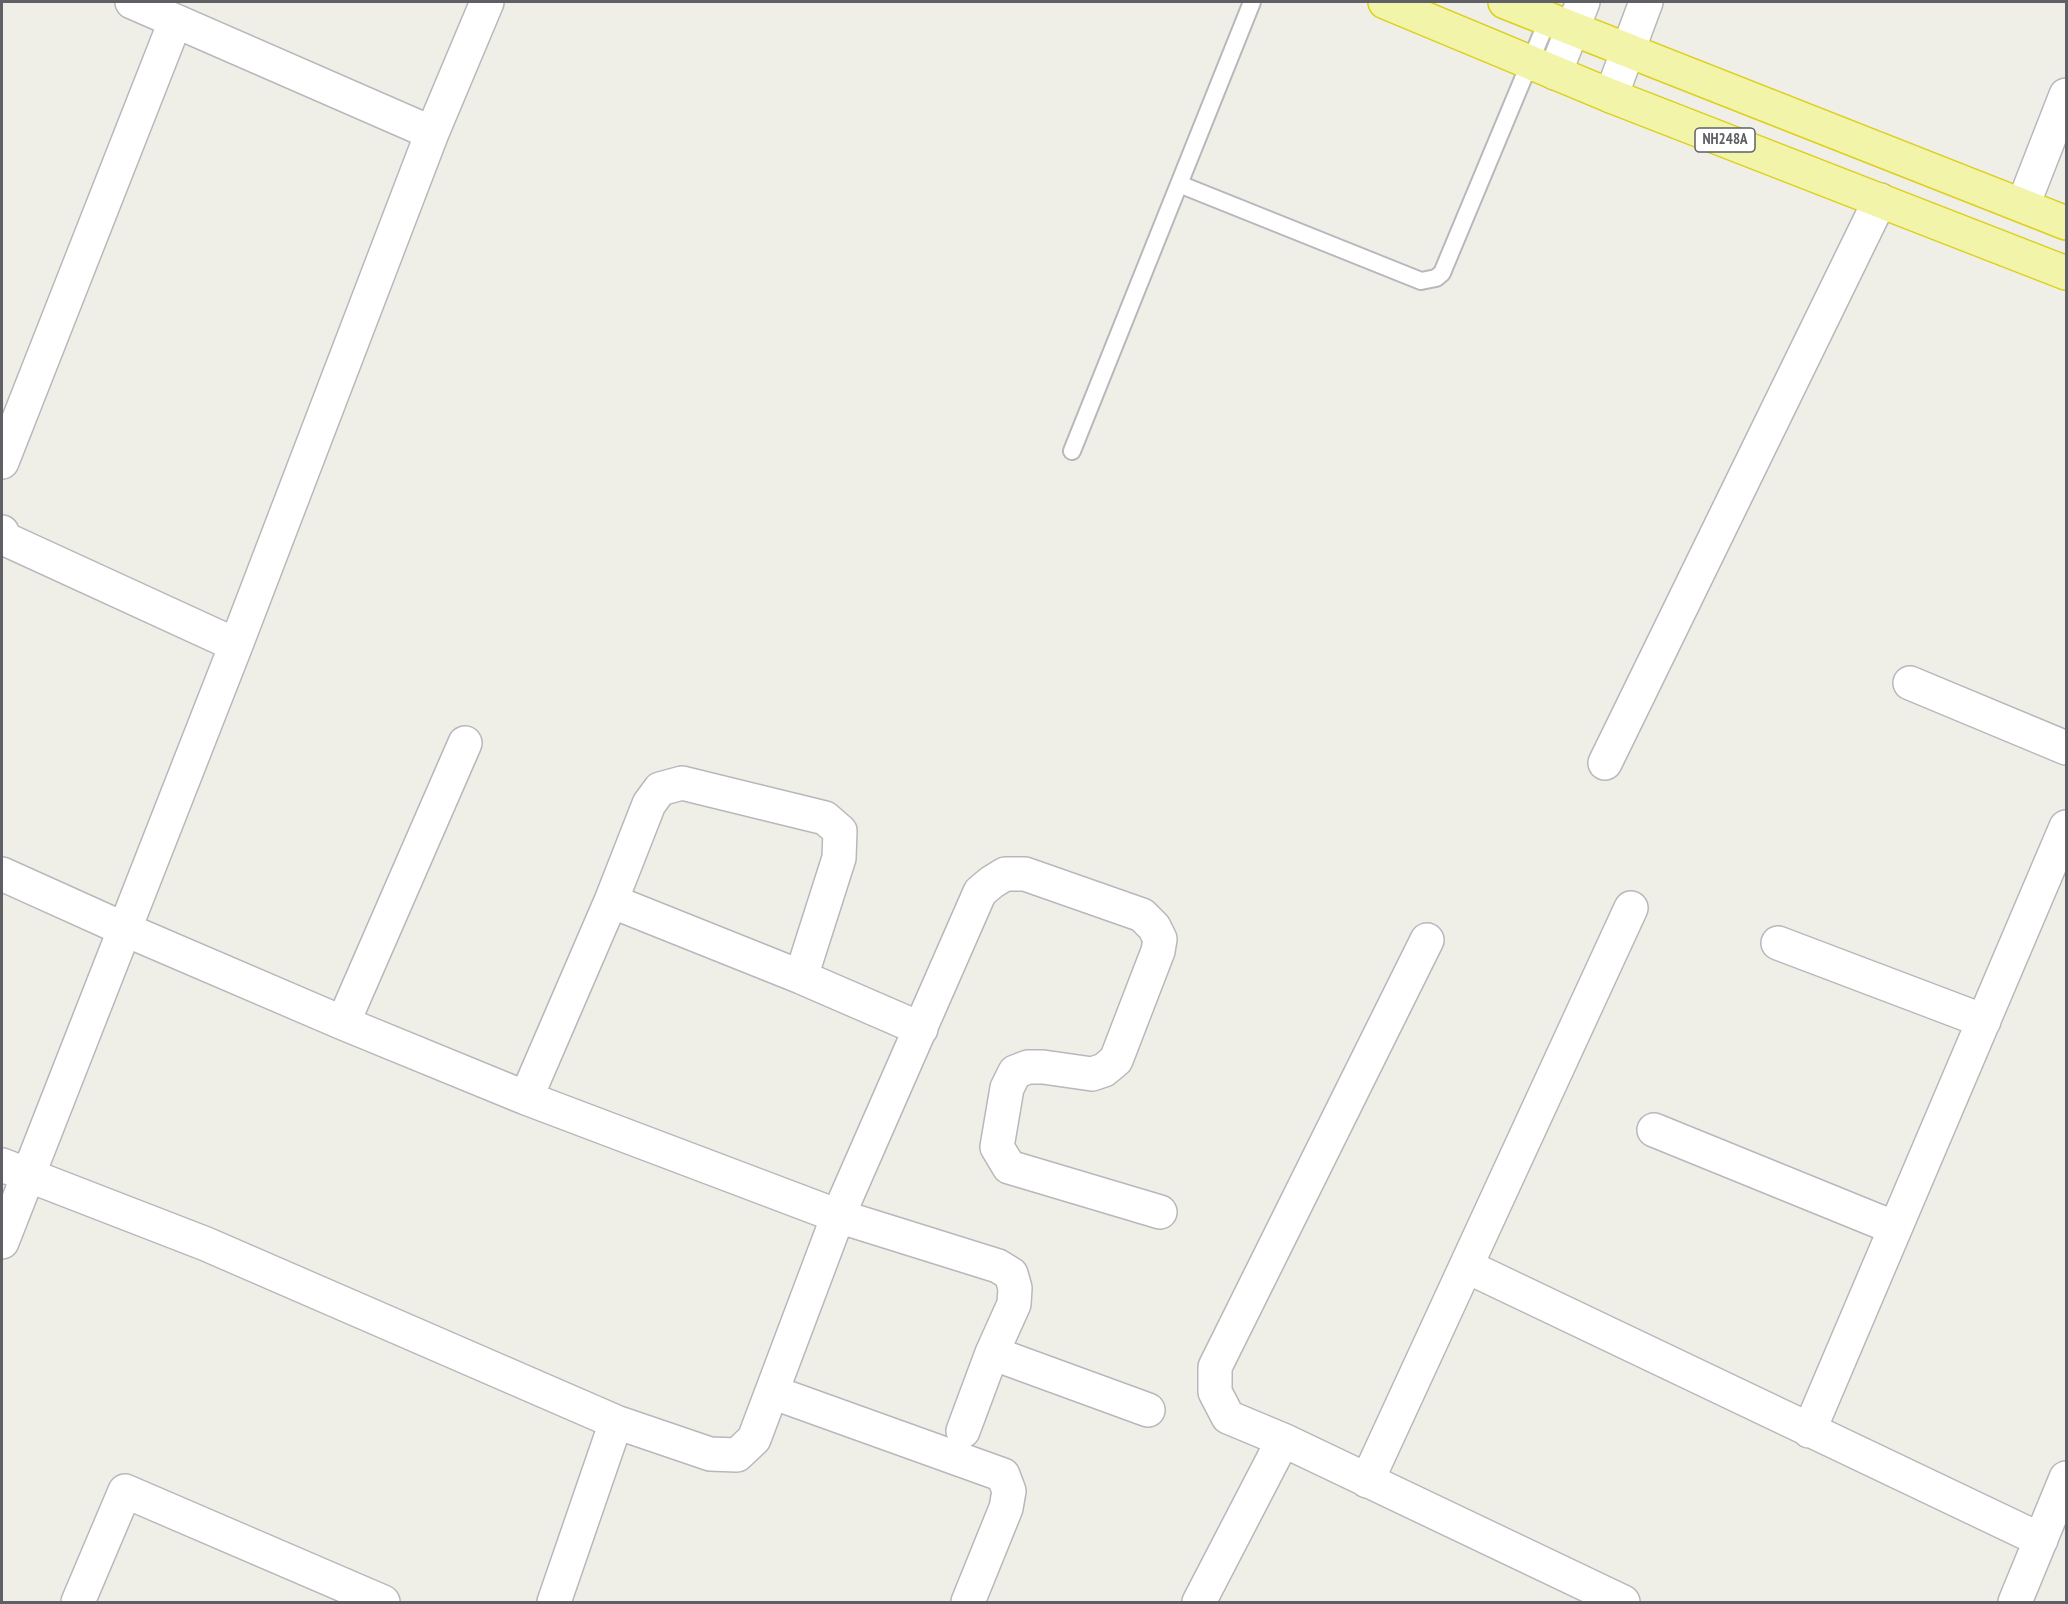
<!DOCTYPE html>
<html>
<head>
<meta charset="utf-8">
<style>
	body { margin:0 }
	#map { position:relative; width:2068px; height:1604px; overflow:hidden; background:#efefe8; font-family:"PT Sans Narrow",sans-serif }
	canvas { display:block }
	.frame { position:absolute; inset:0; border:3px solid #5f6066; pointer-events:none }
</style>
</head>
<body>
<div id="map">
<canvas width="2068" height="1604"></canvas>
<div class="frame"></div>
</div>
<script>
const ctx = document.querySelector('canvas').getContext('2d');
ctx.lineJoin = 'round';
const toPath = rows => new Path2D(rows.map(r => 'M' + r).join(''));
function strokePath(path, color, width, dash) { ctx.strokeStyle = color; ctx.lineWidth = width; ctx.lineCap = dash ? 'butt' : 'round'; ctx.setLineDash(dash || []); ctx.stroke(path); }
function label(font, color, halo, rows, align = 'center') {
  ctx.font = font + ' "PT Sans Narrow",sans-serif'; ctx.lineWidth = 6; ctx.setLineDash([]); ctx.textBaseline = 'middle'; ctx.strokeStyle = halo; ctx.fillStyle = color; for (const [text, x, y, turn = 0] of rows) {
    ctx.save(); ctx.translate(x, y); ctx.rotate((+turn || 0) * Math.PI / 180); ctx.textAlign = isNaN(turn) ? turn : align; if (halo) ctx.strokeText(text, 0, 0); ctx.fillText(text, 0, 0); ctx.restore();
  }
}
const service = toPath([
	[1179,184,1421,281,1436,278,1442,273,1548,19],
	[1072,451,1252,2]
]);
const minor = toPath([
	[132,2,432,133],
	[2023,205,2066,95],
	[2,462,175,22],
	[2,532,5,539,236,645],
	[1910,683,2066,748],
	[1605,763,1880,200],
	[2,874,124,929,343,1023,526,1098,838,1216,998,1266,1011,1274,1015,1288,1014,1304,992,1353,963,1431],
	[611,901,649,804,660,789,682,783,825,818,840,831,839,858,801,977],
	[1427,940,1215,1367,1215,1392,1228,1417,1283,1440,1623,1602],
	[1778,943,1984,1021],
	[343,1023,465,743],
	[526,1098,611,901,801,977,921,1029],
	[1654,1130,1895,1228],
	[2,1165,206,1244,616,1422,710,1454,737,1455,754,1439,838,1216,980,892,992,882,1005,874,1025,874,1142,915,1154,927,1160,939,1158,951,1116,1060,1104,1070,1092,1074,1043,1067,1028,1067,1015,1072,1007,1088,997,1147,1009,1167,1160,1212],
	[2,1242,236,645,432,133,487,2],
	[1466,1266,2041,1540],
	[992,1353,1148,1410],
	[772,1392,1003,1475,1009,1491,1006,1508,968,1602],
	[1809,1431,2066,827],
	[1367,1481,1631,908],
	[78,1602,125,1491,383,1602],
	[554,1602,616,1422],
	[1199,1602,1283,1440],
	[2015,1602,2066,1478]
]);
const tertiary = toPath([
	[1555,73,1583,2],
	[1611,96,1646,2]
]);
const trunk = toPath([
	[1385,2,1611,96,2066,273],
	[1505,2,2066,223]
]);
strokePath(service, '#b8b8bc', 20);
strokePath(minor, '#b8b8bc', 36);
strokePath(tertiary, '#b8b8bc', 36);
strokePath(trunk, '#ddcf1a', 36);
strokePath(service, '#fff', 16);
strokePath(minor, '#fff', 33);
strokePath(tertiary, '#fff', 33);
strokePath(trunk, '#f2f4a9', 33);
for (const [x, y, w] of [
	[1725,140,60]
]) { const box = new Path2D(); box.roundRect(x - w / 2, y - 12, w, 24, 4.5); ctx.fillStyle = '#fff'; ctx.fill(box); strokePath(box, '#5f6066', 1.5); }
label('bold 15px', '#5f6066', null, [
	["NH248A",1725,140]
]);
</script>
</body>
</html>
